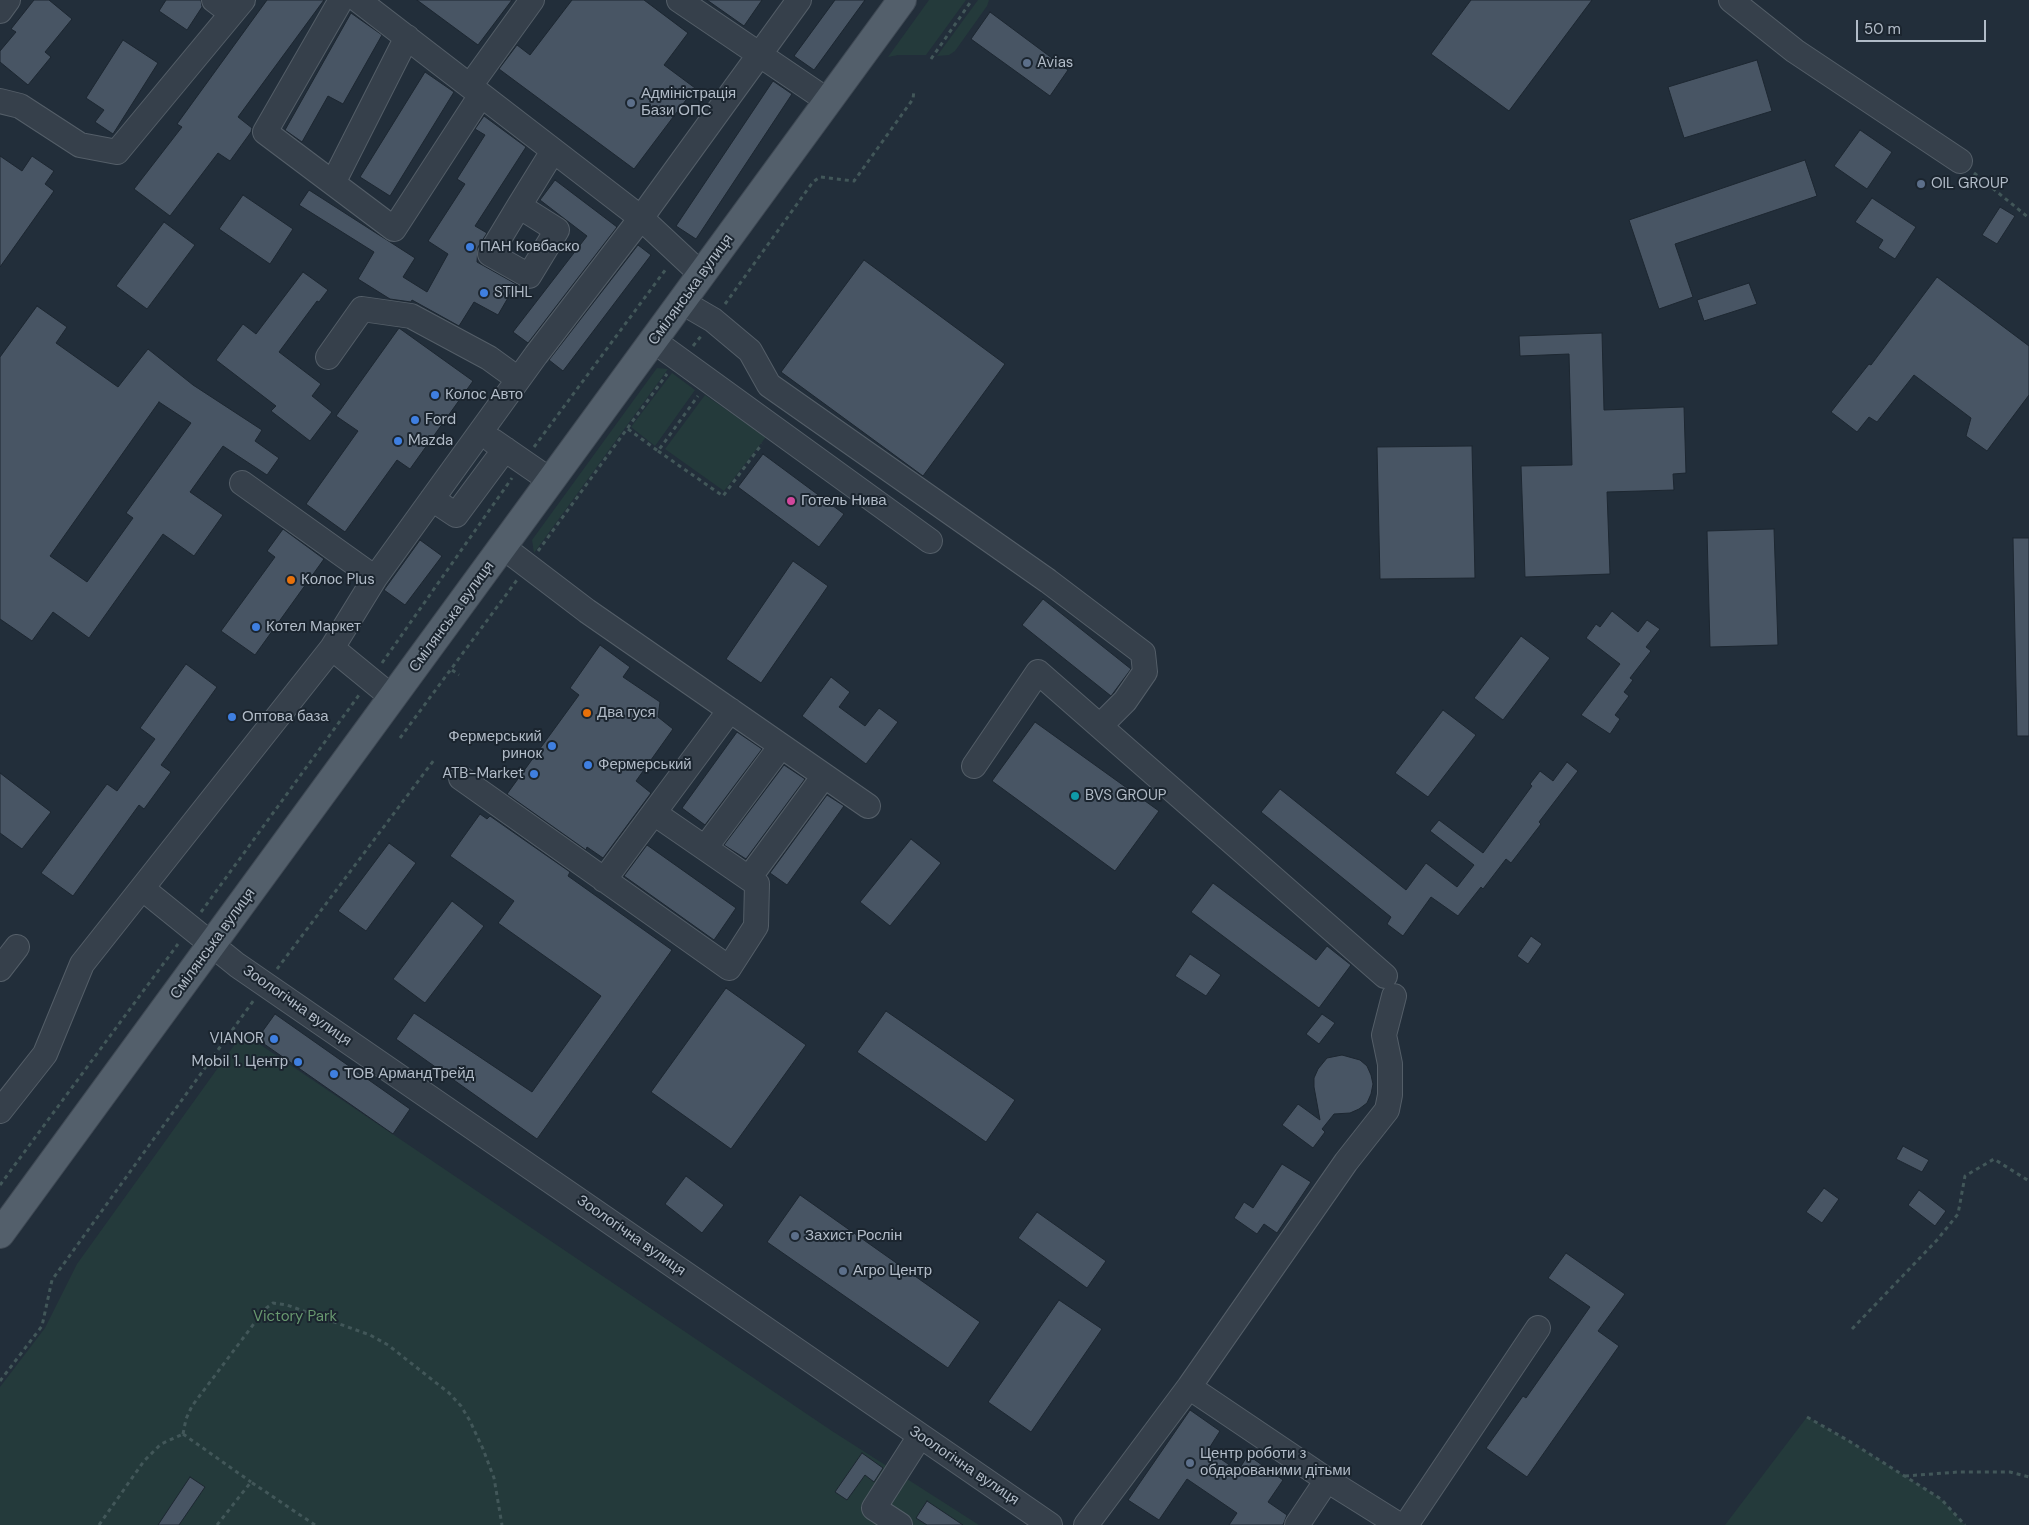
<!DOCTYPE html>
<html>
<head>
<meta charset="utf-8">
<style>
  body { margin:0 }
  #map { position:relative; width:2029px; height:1525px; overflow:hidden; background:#222e3a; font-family:"DM Sans",sans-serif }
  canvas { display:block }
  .scale { position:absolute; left:1856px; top:20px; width:130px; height:22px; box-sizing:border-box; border:2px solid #b1bbc7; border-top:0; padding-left:6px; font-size:15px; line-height:18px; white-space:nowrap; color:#b1bbc7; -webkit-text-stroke:4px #1b252f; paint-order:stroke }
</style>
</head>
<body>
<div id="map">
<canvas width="2029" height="1525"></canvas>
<div class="scale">50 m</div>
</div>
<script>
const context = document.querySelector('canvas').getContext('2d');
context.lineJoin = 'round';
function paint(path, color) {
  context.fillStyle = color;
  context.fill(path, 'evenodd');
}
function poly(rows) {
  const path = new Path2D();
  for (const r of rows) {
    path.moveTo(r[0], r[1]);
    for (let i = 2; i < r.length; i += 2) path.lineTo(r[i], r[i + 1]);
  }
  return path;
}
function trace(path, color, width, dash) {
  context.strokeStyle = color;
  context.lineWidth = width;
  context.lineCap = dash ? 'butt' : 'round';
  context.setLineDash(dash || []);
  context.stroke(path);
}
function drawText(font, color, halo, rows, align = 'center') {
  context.font = font + ' "DM Sans",sans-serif';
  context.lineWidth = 4;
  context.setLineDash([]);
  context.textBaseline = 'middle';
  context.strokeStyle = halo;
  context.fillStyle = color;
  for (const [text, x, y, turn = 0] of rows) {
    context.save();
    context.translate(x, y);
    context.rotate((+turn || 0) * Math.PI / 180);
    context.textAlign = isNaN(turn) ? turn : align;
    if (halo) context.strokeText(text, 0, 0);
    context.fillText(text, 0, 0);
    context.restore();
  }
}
paint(poly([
  [929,0,966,0,926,55,898,55,888,57],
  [978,0,989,0,987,6,955,51,949,55,937,56],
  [657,368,668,369,534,553,532,540],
  [672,373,695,390,655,446,631,427],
  [705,395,766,437,724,491,665,449],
  [243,1033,832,1431,979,1525,0,1525,0,1387,45,1328,77,1264],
  [1807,1417,1849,1441,1941,1499,1965,1525,1725,1525]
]), '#243a3b');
const building = poly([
  [34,0,49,0,72,19,45,52,51,57,28,85,0,62,0,51,16,32,11,29,34,0],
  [166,0,201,0,202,7,187,30,159,11,166,0],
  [267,0,324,0,238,117,252,128,251,132,230,161,218,153,170,216,134,189,182,127,177,124,267,0],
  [417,0,512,0,478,45,417,0],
  [572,0,644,0,688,33,664,65,695,88,634,169,499,69,517,45,530,55,572,0],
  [707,0,762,0,744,26,707,0],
  [835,0,865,0,814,70,794,56,835,0],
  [1471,0,1592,0,1509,111,1431,54,1471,0],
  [990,12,1068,70,1050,96,971,39,990,12],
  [351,13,382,35,343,104,328,96,302,142,285,130,351,13],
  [123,40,158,63,113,134,95,122,104,110,86,98,123,40],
  [1757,60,1772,111,1684,138,1668,87,1757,60],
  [425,72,454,92,390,196,360,177,425,72],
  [773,81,792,94,696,239,676,226,773,81],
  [484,116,526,147,475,226,487,233,478,247,477,262,516,284,498,315,474,302,459,326,412,300,411,302,390,299,358,279,374,252,299,205,309,190,415,258,403,277,427,292,448,254,428,241,465,184,457,179,485,135,475,129,484,116],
  [1860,130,1892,152,1867,189,1834,166,1860,130],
  [0,156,22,171,32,156,54,171,45,184,54,191,0,267,0,156],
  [1805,160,1817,196,1675,244,1693,297,1659,309,1629,220,1805,160],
  [555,180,617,227,528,343,513,332,587,236,540,200,555,180],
  [243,195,293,229,270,264,219,229,243,195],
  [1872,198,1916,227,1895,259,1878,248,1883,240,1855,222,1872,198],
  [2000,207,2015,216,1997,244,1982,235,2000,207],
  [164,222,195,245,147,309,116,286,164,222],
  [638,245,651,255,563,371,549,360,638,245],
  [864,260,1005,364,923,476,781,372,864,260],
  [303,272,328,290,319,302,317,301,279,352,321,384,312,396,332,412,310,441,271,411,276,406,216,360,243,324,256,334,303,272],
  [1937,277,2029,346,2029,395,1987,451,1966,436,1971,418,1914,375,1877,422,1869,417,1857,432,1831,412,1869,364,1871,365,1937,277],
  [1749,283,1757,304,1704,321,1697,300,1749,283],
  [37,306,67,327,56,343,118,387,148,349,193,385,262,430,255,441,279,458,267,475,223,446,190,492,223,515,194,556,163,534,89,638,53,612,32,641,0,619,0,357,37,306],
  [159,402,191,423,126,513,133,518,87,582,50,556,159,402],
  [399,328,473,381,410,469,397,460,345,532,306,504,358,431,336,416,399,328],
  [1602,333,1604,410,1684,407,1686,473,1673,474,1674,490,1607,492,1610,574,1525,577,1521,466,1572,465,1569,354,1520,356,1519,336,1602,333],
  [1472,446,1475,578,1380,579,1377,447,1472,446],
  [763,454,844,514,819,547,738,487,763,454],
  [283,529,324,559,255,655,221,631,275,557,267,551,283,529],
  [1774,529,1778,645,1710,647,1707,531,1774,529],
  [2013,538,2029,538,2029,736,2017,736,2013,538],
  [420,540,442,556,405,605,384,590,420,540],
  [793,561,828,586,761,683,726,659,793,561],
  [1043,599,1131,669,1111,696,1022,625,1043,599],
  [1612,611,1638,632,1647,620,1660,629,1646,647,1651,651,1630,678,1633,680,1624,692,1629,696,1615,715,1620,719,1610,734,1581,715,1620,664,1586,638,1596,624,1600,627,1612,611],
  [1521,636,1550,658,1503,720,1474,698,1521,636],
  [600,645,630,667,623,677,660,702,658,717,673,729,636,781,651,793,603,858,587,847,586,850,507,794,579,695,570,688,600,645],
  [186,664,217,687,161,765,171,772,144,809,139,805,73,896,41,873,107,784,117,791,155,739,140,728,186,664],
  [831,677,850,692,839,707,865,726,879,708,898,722,866,764,802,716,831,677],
  [1443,710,1476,735,1428,797,1395,773,1443,710],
  [1035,722,1159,811,1115,871,992,781,1035,722],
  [737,732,762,749,705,825,682,808,737,732],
  [1567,762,1578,771,1539,822,1541,824,1511,863,1506,859,1483,889,1481,887,1458,916,1431,897,1403,936,1387,924,1391,917,1261,812,1280,789,1406,890,1426,863,1457,887,1474,865,1430,831,1439,820,1483,853,1532,786,1530,784,1540,771,1553,781,1567,762],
  [784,765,805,779,746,859,724,845,784,765],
  [0,773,51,812,22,849,0,833,0,773],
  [827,795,844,806,787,885,770,873,827,795],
  [480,814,487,819,490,816,570,872,568,876,672,950,537,1139,396,1039,414,1013,532,1092,601,996,498,923,514,901,450,856,480,814],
  [911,839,941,863,890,926,860,902,911,839],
  [389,843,416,863,366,931,338,911,389,843],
  [647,845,736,908,714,940,624,876,647,845],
  [1213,883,1316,960,1327,946,1351,965,1319,1008,1191,912,1213,883],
  [452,901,484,926,425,1003,393,979,452,901],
  [1531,936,1542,944,1528,964,1517,956,1531,936],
  [1190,954,1221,975,1206,996,1175,976,1190,954],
  [726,988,806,1045,731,1149,651,1092,726,988],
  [886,1011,1015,1100,986,1142,857,1052,886,1011],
  [275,1014,410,1109,393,1134,257,1039,275,1014],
  [1322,1014,1335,1023,1319,1044,1306,1034,1322,1014],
  [1342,1055,1360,1060,1367,1066,1371,1075,1373,1084,1371,1094,1367,1103,1359,1109,1350,1113,1334,1114,1322,1129,1325,1132,1313,1148,1282,1125,1298,1104,1320,1120,1314,1087,1314,1078,1318,1069,1327,1058,1342,1055],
  [1903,1146,1929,1160,1922,1172,1896,1159,1903,1146],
  [1282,1164,1311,1182,1277,1233,1264,1224,1257,1234,1234,1218,1244,1202,1253,1208,1282,1164],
  [686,1176,724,1205,702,1233,665,1204,686,1176],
  [1824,1188,1839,1199,1822,1223,1806,1212,1824,1188],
  [1919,1190,1946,1211,1935,1226,1908,1205,1919,1190],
  [800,1195,980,1322,948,1368,767,1242,800,1195],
  [1037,1212,1106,1261,1087,1288,1018,1238,1037,1212],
  [1566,1253,1625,1294,1598,1331,1619,1346,1527,1477,1486,1448,1523,1396,1526,1398,1590,1307,1548,1278,1566,1253],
  [1059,1300,1102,1329,1031,1432,988,1402,1059,1300],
  [1190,1410,1220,1431,1208,1450,1238,1471,1248,1455,1283,1480,1268,1502,1287,1515,1283,1525,1229,1525,1237,1513,1187,1479,1159,1520,1128,1500,1190,1410],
  [862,1453,883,1468,874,1482,865,1475,847,1500,835,1492,862,1453],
  [190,1477,205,1487,179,1525,158,1525,190,1477],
  [927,1501,963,1525,927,1525,916,1518,927,1501]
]);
paint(building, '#485564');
trace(building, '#1d2731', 1);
const minor = poly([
  [214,0,231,13],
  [341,0,265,132,394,229,481,95],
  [358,0,641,218,702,275],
  [679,0,828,101],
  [1731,0,1795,51,1960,161],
  [0,11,8,0],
  [470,86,532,0],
  [0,101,20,106,80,145,117,152,243,0],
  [333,183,407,37],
  [519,206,557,230,529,276,490,254,519,206,553,151],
  [682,302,713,320,750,351,769,385,1048,581,1143,653,1145,672,1125,701,1100,726],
  [654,341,930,541],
  [328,357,362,309,411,316,489,358,518,379],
  [493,441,551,481],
  [242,483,375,578],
  [432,499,456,515,505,449],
  [503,547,587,611,868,806],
  [393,698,332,648,375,578,536,355,641,218,799,0],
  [974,766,1038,672,1385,976],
  [461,778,729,968,756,926,757,884,654,813],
  [705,848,781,746],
  [749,878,824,776],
  [604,880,730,710],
  [143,889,237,965,1050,1525],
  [0,969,17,947],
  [0,1111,45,1054,82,964,332,648],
  [1189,1387,1327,1480],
  [900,1525,874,1508,920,1436],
  [1086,1525,1189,1387,1346,1162,1387,1110,1390,1095,1390,1064,1384,1035,1394,996],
  [1297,1525,1327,1480,1399,1525],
  [1406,1525,1538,1328]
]);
const major = poly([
  [0,1234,902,0]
]);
trace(minor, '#545e68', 26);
trace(major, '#3f4954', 30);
trace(poly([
  [931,59,972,0],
  [1974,173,2029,218],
  [725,304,813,182,820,177,854,181,913,99,914,90],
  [693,346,702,335],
  [628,429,658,451,698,396],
  [534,447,666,269],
  [658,451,723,496,762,444],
  [538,551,667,374],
  [382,663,512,478],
  [452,670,459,675],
  [400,738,517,580],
  [201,912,359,695],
  [277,969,434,760],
  [0,1185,178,944],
  [1852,1329,1937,1240,1958,1214,1965,1176,1994,1159,2029,1181],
  [0,1381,42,1326,52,1280,254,1000],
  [1807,1417,1849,1441,1941,1499,1965,1525],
  [183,1434,186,1419,192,1406,265,1309,273,1303,287,1305,370,1335,388,1345,449,1393,461,1406,470,1421,483,1449,494,1478,502,1525],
  [183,1434,251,1482],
  [1905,1476,1958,1472,2010,1472,2029,1477],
  [99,1525,144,1461,161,1444,183,1434],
  [217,1525,251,1482,315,1525]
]), '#425759', 3, [4, 4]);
trace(minor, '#36404b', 24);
trace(major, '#535f6b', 28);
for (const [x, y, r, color] of [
  [1027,63,5,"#5c6f8a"],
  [631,103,5,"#5c6f8a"],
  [1921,184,5,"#5c6f8a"],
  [470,247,5,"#3f7fe0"],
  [484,293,5,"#3f7fe0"],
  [435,395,5,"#3f7fe0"],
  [415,420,5,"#3f7fe0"],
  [398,441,5,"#3f7fe0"],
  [791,501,5,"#d1479c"],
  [291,580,5,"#e8710a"],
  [256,627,5,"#3f7fe0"],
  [587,713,5,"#e8710a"],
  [232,717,5,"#3f7fe0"],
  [552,746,5,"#3f7fe0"],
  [588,765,5,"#3f7fe0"],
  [534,774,5,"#3f7fe0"],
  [1075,796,5,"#0f9aa8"],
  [274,1039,5,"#3f7fe0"],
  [298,1062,5,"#3f7fe0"],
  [334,1074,5,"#3f7fe0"],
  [795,1236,5,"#5c6f8a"],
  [843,1271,5,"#5c6f8a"],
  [1190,1463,5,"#5c6f8a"]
]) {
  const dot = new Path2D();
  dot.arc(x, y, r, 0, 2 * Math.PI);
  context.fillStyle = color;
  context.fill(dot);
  trace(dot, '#1b252f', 2);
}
drawText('15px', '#b1bbc7', '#1b252f', [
  ["Avias",1037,63],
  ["Адміністрація",641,94],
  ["Бази ОПС",641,111],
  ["OIL GROUP",1931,184],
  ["ПАН Ковбаско",480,247],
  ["STIHL",494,293],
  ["Колос Авто",445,395],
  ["Ford",425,420],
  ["Mazda",408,441],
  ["Готель Нива",801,501],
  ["Колос Plus",301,580],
  ["Котел Маркет",266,627],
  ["Два гуся",597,713],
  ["Оптова база",242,717],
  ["Фермерський",542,737,"right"],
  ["ринок",542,754,"right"],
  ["Фермерський",598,765],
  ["ATB-Market",524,774,"right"],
  ["BVS GROUP",1085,796],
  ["VIANOR",264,1039,"right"],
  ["Mobil 1. Центр",288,1062,"right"],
  ["ТОВ АрмандТрейд",344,1074],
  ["Захист Рослін",805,1236],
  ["Агро Центр",853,1271],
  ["Центр роботи з",1200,1454],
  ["обдарованими дітьми",1200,1471]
], 'left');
drawText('15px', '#b1bbc7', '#1b252f', [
  ["Смілянська вулиця",691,290,-54],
  ["Смілянська вулиця",452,617,-54],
  ["Смілянська вулиця",213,944,-54],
  ["Зоологічна вулиця",297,1006,35],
  ["Зоологічна вулиця",631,1236,35],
  ["Зоологічна вулиця",964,1466,34]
]);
drawText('15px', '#68986f', '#1b252f', [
  ["Victory Park",295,1317]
]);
</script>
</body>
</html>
